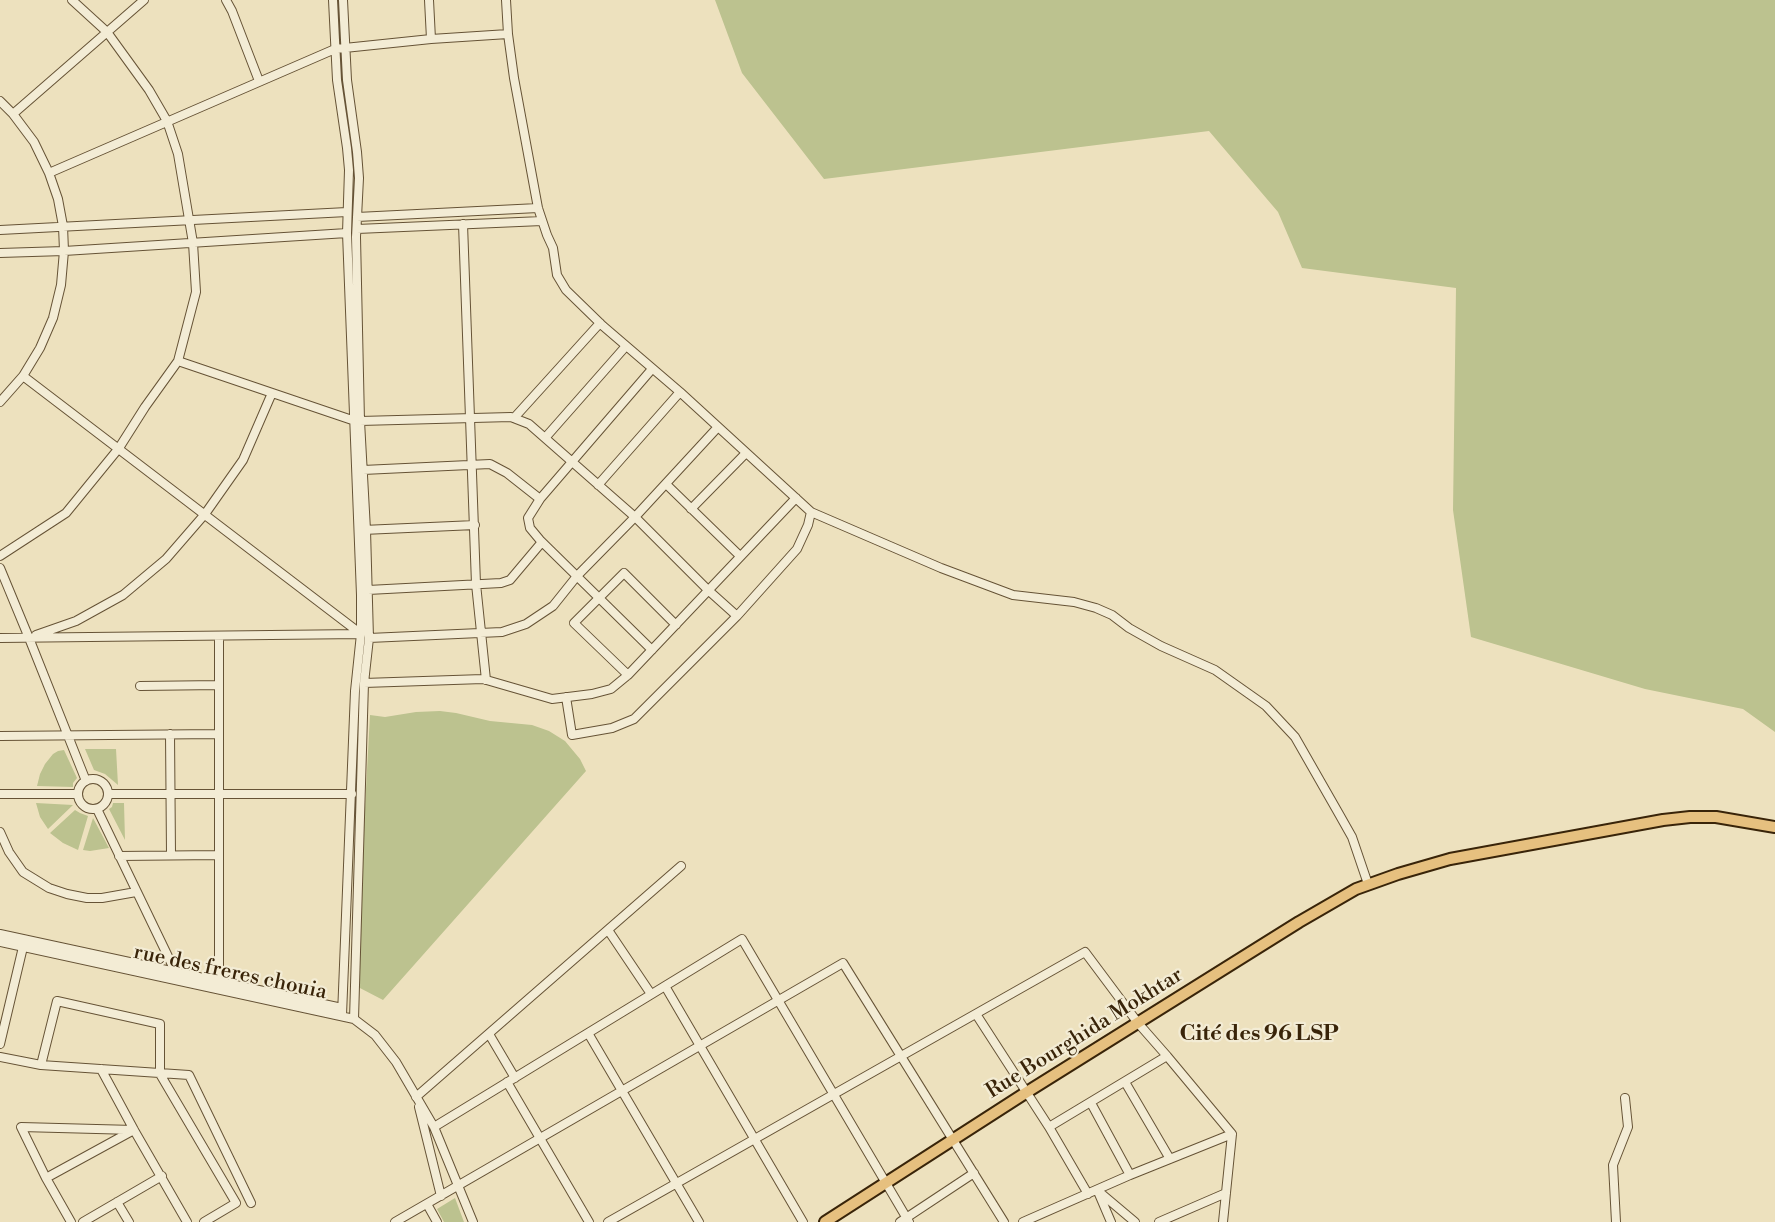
<!DOCTYPE html>
<html>
<head>
<meta charset="utf-8">
<style>
  body { margin:0 }
  canvas { display:block; background:#ede1be }
</style>
</head>
<body>
<canvas width="1775" height="1222"></canvas>
<script>
const context = document.querySelector('canvas').getContext('2d');
context.lineJoin = 'round';
function paint(path, color) {
  context.fillStyle = color;
  context.fill(path, 'evenodd');
}
function poly(rows) {
  const path = new Path2D();
  for (const r of rows) {
    if (r.length === 3) {
      path.moveTo(r[0] + r[2], r[1]);
      path.arc(r[0], r[1], r[2], 0, 2 * Math.PI);
      continue;
    }
    path.moveTo(r[0], r[1]);
    for (let i = 2; i < r.length; i += 2) path.lineTo(r[i], r[i + 1]);
  }
  return path;
}
function trace(path, color, width, dash) {
  context.strokeStyle = color;
  context.lineWidth = width;
  context.lineCap = dash ? 'butt' : 'round';
  context.setLineDash(dash || []);
  context.stroke(path);
}
function drawText(font, color, halo, rows, align = 'center') {
  context.font = font + ' "Libre Bodoni",serif';
  context.lineWidth = 4.5;
  context.setLineDash([]);
  context.textBaseline = 'middle';
  context.strokeStyle = halo;
  context.fillStyle = color;
  for (const [text, x, y, turn = 0] of rows) {
    context.save();
    context.translate(x, y);
    context.rotate((+turn || 0) * Math.PI / 180);
    context.textAlign = isNaN(turn) ? turn : align;
    if (halo) context.strokeText(text, 0, 0);
    context.fillText(text, 0, 0);
    context.restore();
  }
}
paint(poly([
  [715,0,1775,0,1775,732,1743,709,1645,689,1471,637,1453,510,1456,288,1302,268,1278,212,1209,131,824,179,742,73],
  [440,711,456,713,490,721,532,725,549,731,565,741,580,759,586,771,383,1000,358,987,361,882,370,715,385,717,416,712],
  [85,749,116,749,118,785,105,774,94,770],
  [64,750,77,778,73,783,73,787,37,786,40,774,45,764,53,754,58,751],
  [36,803,73,805,48,829,40,817],
  [113,803,124,803,125,840,109,809,112,807],
  [75,810,80,813,88,816,78,850,63,843,50,833],
  [93,818,109,848,90,851,83,850],
  [455,1198,464,1222,444,1222,437,1209]
]), '#bcc28f');
const minor = poly([
  [226,0,232,11,259,81],
  [333,0,337,80,347,148,349,170,347,233,361,595,361,634,355,691,342,1015],
  [343,0,347,80,357,152,359,178,356,237,360,421,366,530,369,638,364,683,354,1019],
  [429,0,431,39],
  [506,0,508,34,514,78,538,208,547,235,553,248,557,275,566,290,603,326,680,392,811,512,941,568,1013,595,1074,602,1096,608,1112,615,1129,628,1161,646,1215,670,1266,706,1295,737,1339,814,1352,837,1368,884],
  [0,101,13,114,34,142,49,173,58,199,63,226,64,251,61,285,53,318,40,348,23,376,0,402],
  [13,114,144,0],
  [49,173,335,49,431,39,508,34],
  [357,217,538,208],
  [463,224,476,584,486,680],
  [357,229,542,221],
  [0,230,347,212],
  [0,253,64,251,347,233],
  [178,361,355,421],
  [652,369,540,499,528,518,530,528,540,540,652,650],
  [23,376,361,634],
  [514,418,600,323],
  [360,421,511,417,529,424,635,517,708,590,737,616],
  [545,438,626,346],
  [363,470,490,464,507,473,540,499],
  [666,484,740,556],
  [598,485,680,392],
  [691,509,746,453],
  [363,530,475,525],
  [0,556,66,513,119,448,145,407,178,361,196,292,193,243,178,154,167,121,149,90,107,32,72,0],
  [0,568,29,638,86,781],
  [368,590,501,583,510,580,542,542],
  [36,635,76,621,123,595,166,559,205,514,243,460,272,393],
  [0,638,361,634],
  [369,638,502,632,526,624,553,606,577,576,635,517,718,427],
  [628,675,574,623,624,573,676,625],
  [364,683,483,679,552,699,592,694,611,689,628,675,796,498],
  [140,686,219,685],
  [566,697,572,735,612,728,634,719,737,616,797,549,808,525,811,512],
  [170,734,171,854],
  [0,736,219,734],
  [93,794,15],
  [0,794,78,794],
  [108,794,352,794],
  [97,809,176,973],
  [0,832,9,852,23,872,49,888,67,894,87,898,102,898,136,892],
  [119,856,219,855],
  [608,930,651,994],
  [0,934,342,1008],
  [0,942,354,1019,375,1035,396,1062,434,1127,473,1222],
  [665,986,803,1222],
  [219,989,219,636],
  [976,1014,1049,1127,1088,1194],
  [588,1033,699,1222],
  [489,1034,515,1078],
  [0,1044,23,947],
  [0,1057,41,1065,189,1075,251,1203],
  [41,1065,57,1001,160,1024,160,1074,236,1203,204,1222],
  [101,1069,134,1130,187,1222],
  [507,1082,589,1222],
  [1125,1082,1170,1159],
  [416,1097,681,866],
  [1091,1103,1130,1175],
  [419,1107,441,1196],
  [434,1127,742,939,909,1222],
  [1049,1127,1167,1056],
  [46,1178,132,1131],
  [1097,1190,1135,1222],
  [1099,1194,1111,1222],
  [117,1202,129,1222],
  [427,1204,437,1222],
  [71,1222,46,1178,21,1127,134,1130],
  [83,1222,162,1176],
  [395,1222,843,963,1004,1222],
  [608,1222,1085,952,1138,1023,1167,1056,1232,1134,1223,1222],
  [900,1222,974,1173],
  [1023,1222,1130,1175,1232,1134],
  [1159,1222,1226,1193],
  [1616,1222,1613,1165,1628,1127,1625,1098]
]);
const major = poly([
  [825,1222,1027,1092,1299,922,1356,889,1398,874,1450,859,1663,820,1690,817,1716,817,1775,827]
]);
trace(minor, '#665336', 10);
trace(major, '#392409', 14);
trace(minor, '#f3ecd5', 8);
trace(major, '#e6c07f', 10);
drawText('21px', '#392409', '#f3ecd5', [
  ["rue des freres chouia",230,973,12],
  ["Rue Bourghida Mokhtar",1085,1034,-32]
]);
drawText('bold 22px', '#392409', '#f3ecd5', [
  ["Cité des 96 LSP",1259,1035]
]);
</script>
</body>
</html>
